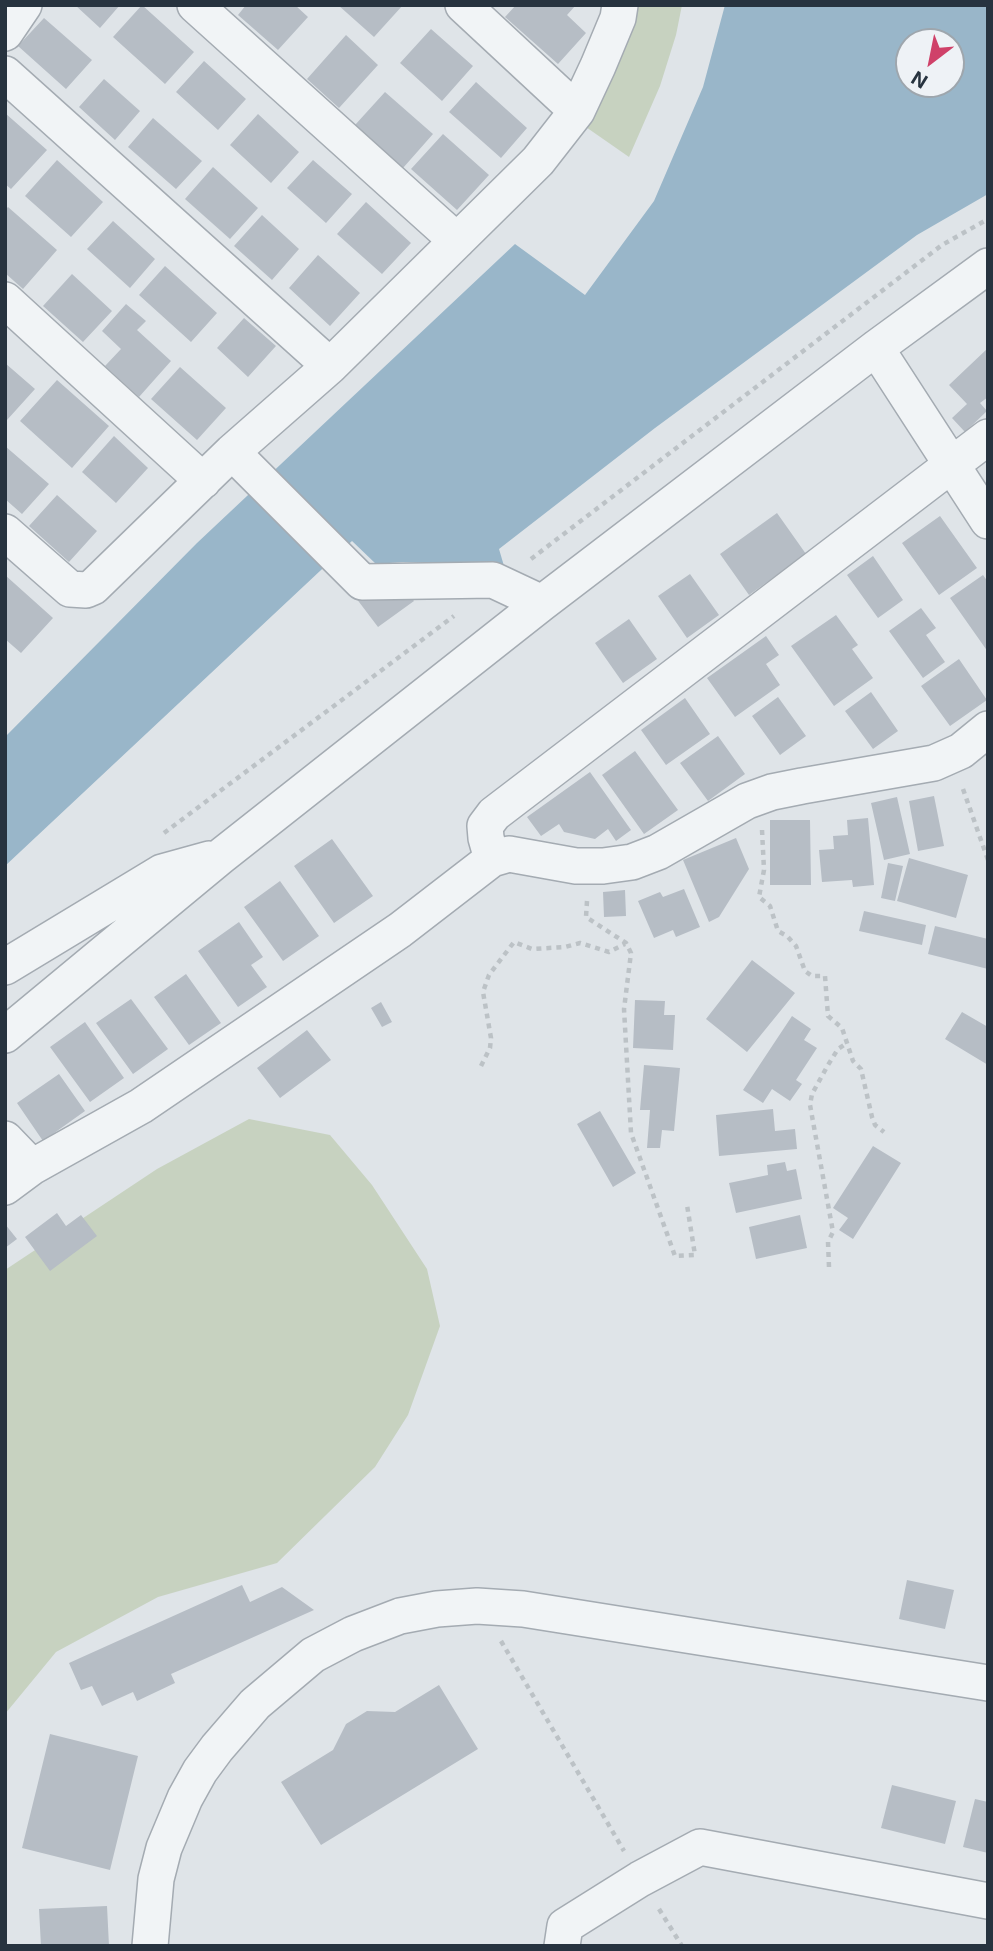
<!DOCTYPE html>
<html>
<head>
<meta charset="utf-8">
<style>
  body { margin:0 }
  #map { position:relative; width:993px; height:1951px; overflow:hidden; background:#dfe4e8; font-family:Inter,sans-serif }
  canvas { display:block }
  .frame { position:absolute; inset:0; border:7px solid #27333f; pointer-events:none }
  .north { position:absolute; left:895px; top:28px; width:70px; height:70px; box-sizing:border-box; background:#eef2f6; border:2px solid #9ea6ad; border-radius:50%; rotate:212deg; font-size:19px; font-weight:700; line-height:28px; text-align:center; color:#27333f }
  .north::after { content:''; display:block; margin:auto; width:24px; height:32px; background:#cf4169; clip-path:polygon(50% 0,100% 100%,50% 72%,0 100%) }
</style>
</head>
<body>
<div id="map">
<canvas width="993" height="1951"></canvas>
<div class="frame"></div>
<div class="north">N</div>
</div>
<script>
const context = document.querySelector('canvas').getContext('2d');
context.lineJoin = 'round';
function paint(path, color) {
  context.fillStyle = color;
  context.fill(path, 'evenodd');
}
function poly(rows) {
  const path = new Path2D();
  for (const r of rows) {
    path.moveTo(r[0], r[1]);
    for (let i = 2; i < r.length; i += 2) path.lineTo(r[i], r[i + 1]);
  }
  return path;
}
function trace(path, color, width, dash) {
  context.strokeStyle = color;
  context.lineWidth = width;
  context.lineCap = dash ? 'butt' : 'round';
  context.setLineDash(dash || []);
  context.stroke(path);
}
paint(poly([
  [627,5,682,5,676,35,660,86,629,157,583,125],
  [249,1119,330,1135,372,1185,427,1269,440,1326,408,1415,375,1467,277,1563,158,1597,56,1652,5,1714,5,1270,157,1169]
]), '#c7d2c0');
paint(poly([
  [725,5,988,5,988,194,917,235,655,428,499,549,504,566,403,562,376,564,352,541,5,866,5,737,197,543,515,244,585,295,654,201,703,87],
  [909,42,951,42,951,84,909,84]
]), '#99b6c9');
paint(poly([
  [75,5,120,5,100,28],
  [142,5,194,52,165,84,113,37],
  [246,5,295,5,308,17,278,50,238,15],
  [338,5,403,5,374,37],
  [516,5,576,5,567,15,586,33,558,64,505,17],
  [44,18,92,60,66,89,18,46],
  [431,29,473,66,442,101,400,63],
  [346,35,378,65,339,108,307,79],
  [204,61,246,99,218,130,176,92],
  [104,79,140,111,115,140,79,107],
  [476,82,527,128,501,158,449,112],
  [385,92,433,134,403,168,355,125],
  [5,113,47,150,11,189,5,184],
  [258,114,299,152,271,183,230,145],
  [153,118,202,161,176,189,128,147],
  [443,134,489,175,457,210,411,169],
  [57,160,103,202,71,237,25,196],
  [313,160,352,194,326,223,287,188],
  [213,167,258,208,230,239,185,199],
  [366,202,411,243,382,274,337,234],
  [8,207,57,250,23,289,5,273,5,210],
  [262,215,299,249,272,280,234,246],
  [113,221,155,259,130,288,87,249],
  [318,255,360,293,330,326,289,288],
  [165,266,217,313,191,342,139,295],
  [72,274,112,311,83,342,43,306],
  [126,304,146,321,137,330,171,361,139,397,105,366,121,349,102,331],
  [244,318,276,346,248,377,217,348],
  [988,348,988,397,980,403,987,411,965,432,952,418,967,404,949,385],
  [5,363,35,389,7,420,5,419],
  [180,367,226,408,197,440,151,399],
  [57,380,109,426,72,468,20,421],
  [114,436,148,468,116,503,82,472],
  [5,446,49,484,22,514,5,499],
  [57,495,97,531,69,562,29,526],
  [777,513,806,554,749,595,720,554],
  [940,516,977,568,939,595,902,543],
  [873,556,903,600,878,618,847,575],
  [690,574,719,615,687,638,658,596],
  [5,575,53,618,21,653,5,639],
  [983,575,988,582,988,652,950,598],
  [407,592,414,601,378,627,356,598],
  [921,608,936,628,926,635,945,662,923,678,889,631],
  [836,615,858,645,852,649,873,678,834,706,791,646],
  [629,619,657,659,623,683,595,643],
  [766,636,779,655,766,664,780,685,735,717,707,678],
  [959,659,987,700,950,726,921,686],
  [871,692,898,731,873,749,845,711],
  [778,697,806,736,780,755,752,716],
  [685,698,710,734,666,765,641,730],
  [718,736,745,774,708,801,680,763],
  [635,751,678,810,644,834,602,775],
  [590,772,631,830,616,841,608,829,595,839,564,832,559,824,541,836,527,817],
  [934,796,944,846,918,851,909,801],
  [897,797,910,854,884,860,871,803],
  [868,818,874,885,853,887,852,880,822,882,819,850,834,849,833,836,848,835,847,820],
  [770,820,810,820,811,885,770,885],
  [736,838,749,869,719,917,709,922,683,860],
  [332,839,373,896,334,923,294,866],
  [909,858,968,875,956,918,897,901],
  [888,863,903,866,895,901,881,898],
  [280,881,319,936,283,961,244,907],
  [684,889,700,927,676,937,673,930,654,938,638,901,660,892,663,897],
  [625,890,626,916,604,917,603,892],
  [864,911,926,925,922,945,859,931],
  [239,922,263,957,251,965,267,987,238,1007,198,951],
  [935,926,988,939,988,969,928,954],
  [752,960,795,993,747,1052,706,1019],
  [186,974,221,1023,189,1045,154,997],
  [131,999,168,1049,133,1074,96,1023],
  [635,1000,665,1001,664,1015,675,1015,673,1050,633,1048],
  [381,1002,392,1022,382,1027,371,1008],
  [962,1012,988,1027,988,1065,945,1039],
  [792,1016,811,1029,804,1040,817,1048,796,1080,802,1084,790,1101,772,1089,763,1103,743,1090],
  [85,1022,124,1078,90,1102,50,1047],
  [307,1030,331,1060,280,1098,257,1068],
  [644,1065,680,1068,674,1131,662,1130,660,1148,647,1148,650,1110,640,1110],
  [59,1074,85,1111,43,1141,17,1103],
  [773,1109,775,1131,795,1129,797,1149,719,1156,716,1115],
  [600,1111,636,1173,613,1187,577,1124],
  [873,1146,901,1163,853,1239,839,1230,848,1218,833,1208],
  [785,1162,787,1171,796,1169,802,1199,736,1213,729,1183,768,1175,767,1165],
  [57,1213,66,1226,81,1215,97,1236,50,1271,25,1237],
  [800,1215,807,1248,756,1259,749,1227],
  [5,1224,17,1239,5,1248],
  [907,1580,954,1590,945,1629,899,1619],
  [242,1585,250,1602,282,1587,314,1610,171,1674,175,1683,137,1701,133,1692,102,1706,92,1686,81,1690,69,1663],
  [439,1685,478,1749,321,1845,281,1782,333,1750,346,1724,367,1711,395,1712],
  [50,1734,138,1756,110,1870,22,1848],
  [892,1785,956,1801,945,1844,881,1828],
  [975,1799,988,1802,988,1853,963,1847],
  [107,1906,109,1946,41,1946,39,1909]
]), '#b6bdc5');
const minor = poly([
  [195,5,457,241],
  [5,33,24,5],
  [5,74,330,366],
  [577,111,598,66,618,18,620,5],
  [5,300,203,481],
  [876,348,988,521],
  [232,452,362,582,493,580,542,603],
  [5,532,70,589,86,590,93,587,232,452,330,366,538,161,577,111,463,5],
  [492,859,486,838,485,826,494,814,988,437],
  [5,967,162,872,209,859],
  [5,1035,220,857,542,603,876,348,988,266],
  [5,1139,32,1167],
  [5,1187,32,1167,141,1106,400,930,492,859,509,854,576,866,603,866,632,862,658,852,747,801,772,792,802,786,934,763,961,751,988,729],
  [150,1946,156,1879,164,1848,185,1798,200,1771,217,1748,255,1704,313,1655,353,1634,400,1616,437,1609,477,1606,523,1609,988,1683],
  [562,1946,565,1926,640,1879,700,1847,988,1901]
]);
trace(minor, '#a4abb2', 38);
trace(poly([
  [531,559,942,245,988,219],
  [963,789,988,860],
  [762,830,764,870,759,897,770,906,778,931,787,936,796,946,805,971,812,976,825,976,828,1016,842,1028,853,1061,861,1069,872,1117,875,1125,884,1132],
  [164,833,454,616],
  [587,901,586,917,626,943,631,953,624,1009,631,1133,675,1256,695,1255,687,1205],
  [481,1066,490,1048,491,1038,483,992,489,975,514,942,532,949,565,947,580,943,609,952,625,944],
  [829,1267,828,1242,833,1232,810,1105,812,1094,828,1065,838,1049,847,1043],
  [501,1641,624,1851],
  [659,1909,682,1946]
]), '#bcc2c6', 4.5, [5, 5]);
trace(minor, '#f1f4f6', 35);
</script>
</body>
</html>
